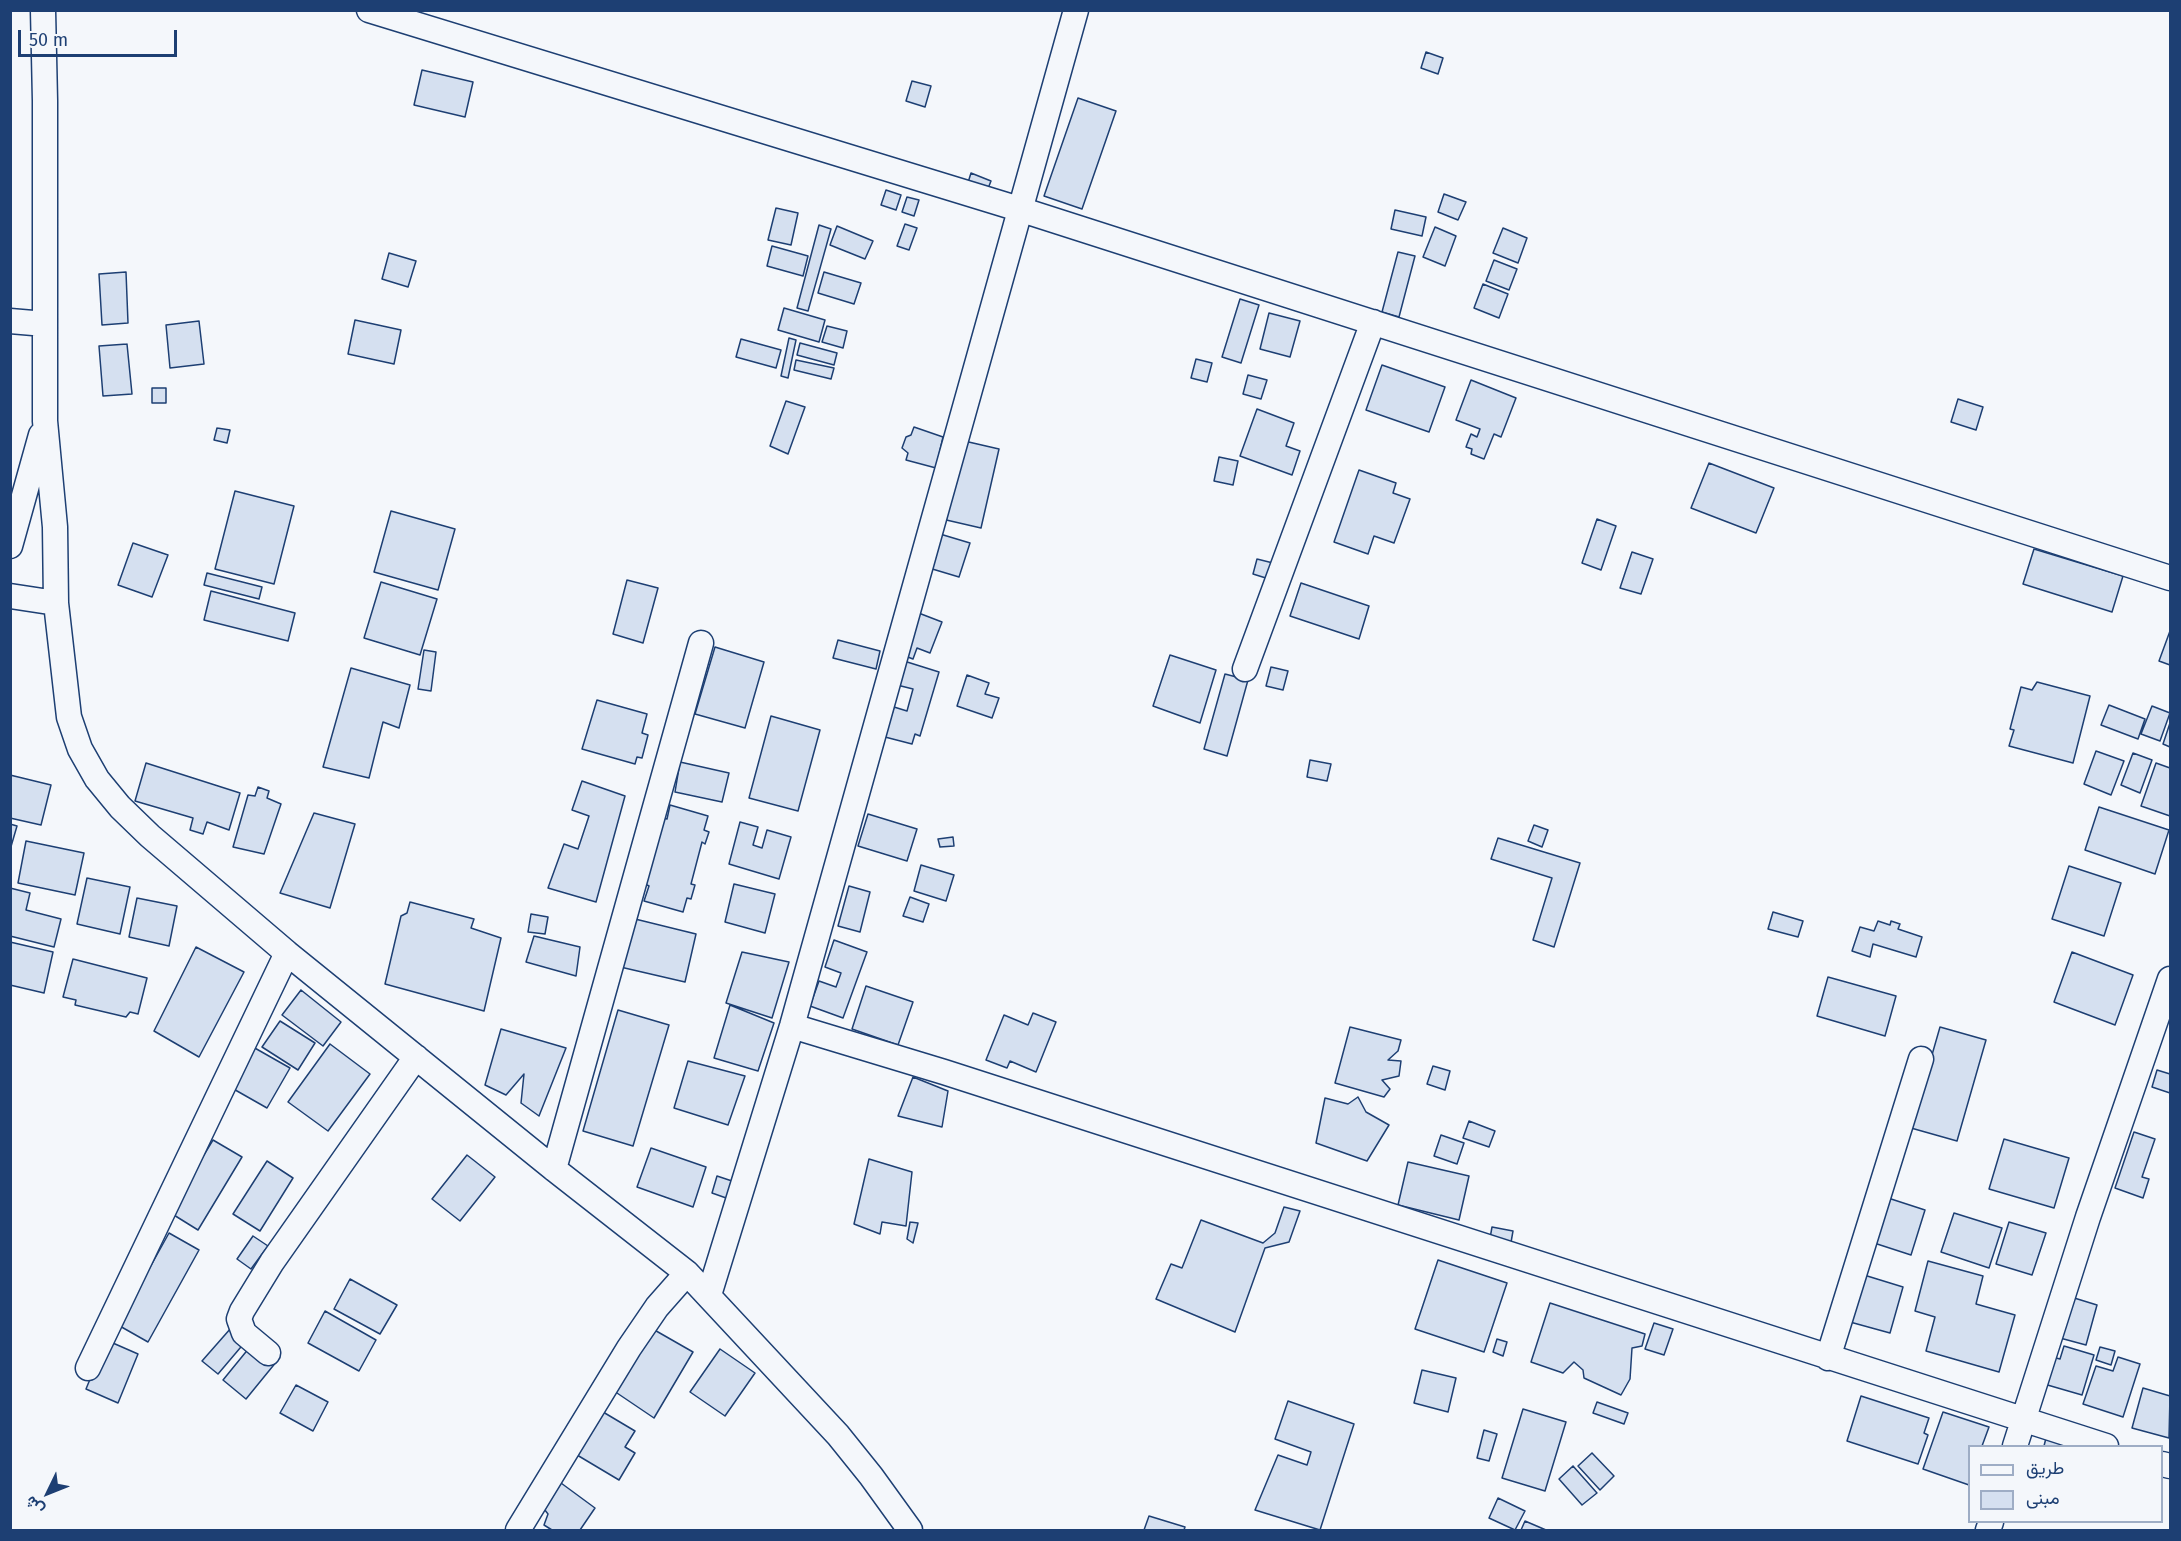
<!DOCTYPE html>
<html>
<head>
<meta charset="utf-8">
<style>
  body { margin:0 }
  #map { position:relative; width:2181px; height:1541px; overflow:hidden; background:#f4f7fb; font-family:"Fira Sans",Vazirmatn,sans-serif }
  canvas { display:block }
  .frame { position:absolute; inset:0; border:12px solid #1d3f73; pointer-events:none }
  .legend { position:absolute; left:1968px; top:1445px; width:195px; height:78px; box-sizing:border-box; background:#f4f7fb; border:2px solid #9eadc5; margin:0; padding:8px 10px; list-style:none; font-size:18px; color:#1d3f73 }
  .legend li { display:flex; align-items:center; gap:12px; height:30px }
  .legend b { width:30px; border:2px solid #9eadc5 }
  .north { position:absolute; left:18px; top:1463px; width:60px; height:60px; -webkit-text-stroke:4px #f4f7fb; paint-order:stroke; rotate:227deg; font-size:16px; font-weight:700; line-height:24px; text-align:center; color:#1d3f73 }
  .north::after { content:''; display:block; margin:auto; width:21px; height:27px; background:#1d3f73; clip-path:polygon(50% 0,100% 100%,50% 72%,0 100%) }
  .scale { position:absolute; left:18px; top:30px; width:159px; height:27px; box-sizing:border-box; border:3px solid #1d3f73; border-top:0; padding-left:8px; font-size:18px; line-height:21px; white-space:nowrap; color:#1d3f73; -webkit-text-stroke:4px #f4f7fb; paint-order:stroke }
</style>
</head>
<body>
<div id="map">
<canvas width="2181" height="1541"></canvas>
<div class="frame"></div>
<ul class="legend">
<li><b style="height:8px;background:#f4f7fb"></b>طريق</li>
<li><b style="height:16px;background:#d5e0f0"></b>مبنى</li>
</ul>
<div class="north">ش</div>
<div class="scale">50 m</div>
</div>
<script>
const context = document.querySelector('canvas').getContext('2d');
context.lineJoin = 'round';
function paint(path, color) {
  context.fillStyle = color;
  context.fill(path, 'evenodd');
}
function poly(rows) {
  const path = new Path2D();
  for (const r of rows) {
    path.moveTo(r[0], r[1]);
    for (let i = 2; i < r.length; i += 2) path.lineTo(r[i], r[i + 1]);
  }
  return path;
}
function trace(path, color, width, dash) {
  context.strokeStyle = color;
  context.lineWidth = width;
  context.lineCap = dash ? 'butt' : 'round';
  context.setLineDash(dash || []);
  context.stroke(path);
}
const building = poly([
  [1426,52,1443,58,1438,74,1421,68,1426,52],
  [422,70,473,82,465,117,414,105,422,70],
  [912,81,931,86,925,107,906,101,912,81],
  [1078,98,1116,111,1082,209,1044,196,1078,98],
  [971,173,991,181,985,196,966,189,971,173],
  [886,190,901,195,896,210,881,205,886,190],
  [1444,194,1466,202,1458,220,1438,212,1444,194],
  [907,197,919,200,914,216,902,212,907,197],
  [776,208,798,213,791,245,768,240,776,208],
  [1395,210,1426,217,1422,236,1391,229,1395,210],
  [905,224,917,228,909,250,897,246,905,224],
  [819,225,831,229,808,311,797,308,819,225],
  [837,226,873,241,865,259,830,245,837,226],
  [1435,227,1456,236,1445,266,1423,257,1435,227],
  [1503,228,1527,238,1518,263,1493,253,1503,228],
  [772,246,808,256,803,276,767,266,772,246],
  [1398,252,1415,256,1399,317,1382,312,1398,252],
  [389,253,416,261,408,287,382,279,389,253],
  [1494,260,1517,269,1509,290,1486,281,1494,260],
  [126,272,128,323,102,325,99,274,126,272],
  [824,272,861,283,854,304,818,293,824,272],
  [1483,284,1508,294,1499,318,1474,308,1483,284],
  [1240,299,1259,305,1241,363,1222,357,1240,299],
  [784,308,825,320,819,342,778,330,784,308],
  [1269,313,1300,321,1290,357,1260,349,1269,313],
  [355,320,401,330,394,364,348,354,355,320],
  [199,321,204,364,170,368,166,325,199,321],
  [827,326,847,331,843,348,822,342,827,326],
  [789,338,796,340,788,378,781,376,789,338],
  [741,339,781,350,776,368,736,357,741,339],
  [800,343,837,353,834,365,797,355,800,343],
  [127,344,132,394,103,396,99,346,127,344],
  [1196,359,1212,363,1207,382,1191,378,1196,359],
  [796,360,834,368,831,379,794,370,796,360],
  [1382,365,1445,387,1429,432,1366,410,1382,365],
  [1248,375,1267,380,1261,399,1243,394,1248,375],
  [1471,380,1516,398,1501,437,1494,434,1484,459,1471,454,1472,449,1466,447,1471,434,1477,437,1480,429,1456,420,1471,380],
  [152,388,166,388,166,403,152,403,152,388],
  [1958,399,1983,407,1976,430,1951,422,1958,399],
  [786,401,805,407,788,454,770,446,786,401],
  [1257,409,1294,423,1286,446,1300,451,1292,475,1240,456,1257,409],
  [914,427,943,437,936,468,906,460,908,453,902,448,906,437,911,435,914,427],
  [217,428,230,430,227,443,214,440,217,428],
  [960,440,999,449,981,528,942,519,960,440],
  [1219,457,1238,461,1233,485,1214,481,1219,457],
  [1709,463,1774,488,1756,533,1691,508,1709,463],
  [1359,470,1396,483,1393,493,1410,499,1394,543,1374,536,1368,554,1334,542,1359,470],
  [235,491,294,506,274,584,215,569,235,491],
  [391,511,455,529,438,590,374,572,391,511],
  [1597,519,1616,526,1601,570,1582,563,1597,519],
  [940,534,970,543,959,577,929,568,940,534],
  [133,543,168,555,152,597,118,585,133,543],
  [2034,549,2123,576,2112,612,2023,584,2034,549],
  [1632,552,1653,559,1641,594,1620,588,1632,552],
  [1257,559,1273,563,1269,579,1253,574,1257,559],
  [207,573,262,587,259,599,204,585,207,573],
  [627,580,658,588,643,643,613,634,627,580],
  [381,582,437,599,420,655,364,638,381,582],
  [1301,583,1369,606,1359,639,1290,616,1301,583],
  [211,591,295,613,288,641,204,620,211,591],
  [916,612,942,622,930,653,917,648,913,659,900,654,916,612],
  [2170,631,2170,665,2159,661,2170,631],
  [838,640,880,651,876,669,833,658,838,640],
  [715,647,764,662,745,728,695,714,715,647],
  [424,650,436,652,431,691,418,689,424,650],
  [1170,655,1216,670,1200,723,1153,706,1170,655],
  [904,661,939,672,920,736,915,734,912,744,885,737,894,707,907,711,913,689,897,685,904,661],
  [1271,667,1288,671,1283,690,1266,686,1271,667],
  [351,668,410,685,399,728,383,722,369,778,323,767,351,668],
  [1225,674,1248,680,1227,756,1204,749,1225,674],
  [967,675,989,683,985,694,999,698,992,718,957,706,967,675],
  [2037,682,2090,696,2073,763,2009,746,2014,730,2010,729,2021,687,2032,690,2037,682],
  [597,700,647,714,642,733,648,735,642,758,637,757,635,764,582,749,597,700],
  [2109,705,2145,719,2138,739,2101,725,2109,705],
  [2152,706,2170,713,2160,741,2141,734,2152,706],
  [771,716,820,730,798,811,749,798,771,716],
  [2170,723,2170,747,2163,744,2170,723],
  [2096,751,2124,761,2111,795,2084,784,2096,751],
  [2133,753,2152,760,2140,793,2121,785,2133,753],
  [1310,760,1331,764,1327,781,1307,777,1310,760],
  [680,762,729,773,722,802,675,792,680,762],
  [146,763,240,793,229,830,207,822,203,834,190,830,193,818,135,801,146,763],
  [2156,763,2170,768,2170,816,2141,806,2156,763],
  [10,775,51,785,41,825,10,818,10,775],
  [582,781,625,796,596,902,548,888,564,844,578,849,589,816,572,810,582,781],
  [258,787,269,791,267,798,281,804,264,854,233,847,248,795,255,796,258,787],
  [670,805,708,816,704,830,709,832,705,844,702,842,691,884,695,885,691,899,687,898,683,912,644,901,649,886,645,884,663,818,667,819,670,805],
  [2099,807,2169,830,2155,874,2085,850,2099,807],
  [314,813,355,824,330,908,280,893,314,813],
  [868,814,917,829,907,861,858,846,868,814],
  [740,822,758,827,753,845,762,848,767,830,791,837,779,879,729,864,740,822],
  [10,824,17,826,10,850,10,824],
  [1534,825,1548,830,1542,847,1528,841,1534,825],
  [953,837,954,846,940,847,938,839,953,837],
  [1498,838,1580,863,1554,947,1533,940,1552,878,1491,859,1498,838],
  [26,841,84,853,75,895,18,883,26,841],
  [921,865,954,875,946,901,914,891,921,865],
  [2069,866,2121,883,2104,936,2052,919,2069,866],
  [87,878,130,887,120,934,77,924,87,878],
  [734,884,775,894,765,933,725,922,734,884],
  [849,886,870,892,860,932,838,926,849,886],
  [10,888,30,893,26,910,61,919,54,947,10,936,10,888],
  [910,897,929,904,923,922,903,916,910,897],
  [137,898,177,906,169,946,129,937,137,898],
  [410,902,474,919,471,928,501,938,484,1011,385,984,401,916,407,913,410,902],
  [1773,912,1803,921,1798,937,1768,929,1773,912],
  [531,914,548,917,545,934,528,932,531,914],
  [627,917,696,934,685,982,616,966,627,917],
  [1878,921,1890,925,1891,921,1900,924,1898,929,1922,937,1916,957,1873,944,1870,957,1852,951,1860,927,1874,931,1878,921],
  [534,936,580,947,576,976,526,962,534,936],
  [834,940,867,952,843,1018,810,1006,819,981,836,987,841,973,825,967,834,940],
  [10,942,53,952,44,993,10,985,10,942],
  [196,947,244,972,199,1057,154,1031,196,947],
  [742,952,789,962,772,1018,726,1003,742,952],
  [2072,952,2133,975,2115,1025,2054,1002,2072,952],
  [73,959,147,978,138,1014,130,1012,126,1017,75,1005,76,1000,63,997,73,959],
  [1828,977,1896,996,1885,1036,1817,1016,1828,977],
  [866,986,913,1002,898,1045,852,1029,866,986],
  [301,990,341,1022,323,1046,282,1015,301,990],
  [730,1005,774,1023,758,1071,714,1058,730,1005],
  [618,1010,669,1025,633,1146,583,1131,618,1010],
  [1033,1013,1056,1022,1036,1072,1010,1061,1007,1068,986,1060,1004,1015,1028,1025,1033,1013],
  [280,1021,315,1043,298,1070,262,1047,280,1021],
  [1350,1027,1401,1040,1398,1051,1388,1060,1401,1061,1399,1076,1382,1080,1390,1089,1384,1097,1335,1083,1350,1027],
  [1940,1027,1986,1040,1957,1141,1911,1128,1940,1027],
  [501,1029,566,1048,539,1116,521,1103,524,1074,506,1095,485,1085,501,1029],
  [330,1044,370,1074,328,1131,288,1102,330,1044],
  [253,1047,290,1068,267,1108,230,1087,253,1047],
  [688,1061,745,1076,728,1125,674,1108,688,1061],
  [1433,1066,1450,1071,1445,1090,1427,1084,1433,1066],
  [2157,1070,2170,1074,2170,1093,2152,1087,2157,1070],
  [913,1077,948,1091,942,1127,898,1116,913,1077],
  [1358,1097,1366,1112,1389,1125,1367,1161,1316,1143,1325,1098,1348,1104,1358,1097],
  [1469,1121,1495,1131,1489,1147,1463,1138,1469,1121],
  [2134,1132,2155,1139,2142,1177,2149,1179,2143,1198,2115,1188,2134,1132],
  [1441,1135,1464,1143,1457,1164,1434,1156,1441,1135],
  [2004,1139,2069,1158,2054,1208,1989,1189,2004,1139],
  [213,1140,242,1157,198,1230,169,1212,213,1140],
  [651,1148,706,1167,693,1207,637,1187,651,1148],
  [467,1155,495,1177,460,1221,432,1199,467,1155],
  [869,1159,912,1172,906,1226,882,1222,880,1234,854,1224,869,1159],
  [267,1161,293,1178,260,1231,233,1214,267,1161],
  [1408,1162,1469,1176,1459,1220,1398,1205,1408,1162],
  [717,1176,735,1182,729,1199,712,1193,717,1176],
  [1885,1197,1925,1210,1911,1255,1871,1242,1885,1197],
  [1284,1207,1300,1211,1289,1242,1265,1248,1235,1332,1156,1299,1171,1264,1182,1268,1201,1220,1263,1243,1275,1233,1284,1207],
  [1954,1213,2002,1228,1989,1268,1941,1252,1954,1213],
  [910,1222,918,1223,913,1243,907,1239,910,1222],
  [2009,1222,2046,1233,2032,1275,1996,1264,2009,1222],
  [1492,1227,1513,1231,1510,1248,1489,1244,1492,1227],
  [169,1233,199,1250,148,1342,118,1325,169,1233],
  [253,1236,268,1246,251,1269,237,1259,253,1236],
  [1438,1260,1507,1283,1484,1352,1415,1329,1438,1260],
  [1928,1261,1983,1276,1976,1304,2015,1315,1999,1372,1926,1351,1935,1317,1915,1311,1928,1261],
  [1864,1275,1903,1287,1890,1333,1850,1322,1864,1275],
  [350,1279,397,1305,380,1334,334,1309,350,1279],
  [2071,1297,2097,1305,2086,1345,2060,1338,2071,1297],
  [1550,1303,1645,1334,1642,1346,1632,1348,1630,1379,1621,1395,1584,1378,1583,1370,1574,1362,1563,1373,1531,1362,1550,1303],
  [325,1311,376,1340,359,1371,308,1343,325,1311],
  [1654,1323,1673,1329,1664,1355,1645,1349,1654,1323],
  [231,1328,246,1341,218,1374,202,1361,231,1328],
  [651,1328,693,1352,654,1418,614,1391,651,1328],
  [1497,1339,1507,1342,1503,1356,1493,1352,1497,1339],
  [106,1340,138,1354,118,1403,86,1389,106,1340],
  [254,1342,277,1361,246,1399,223,1380,254,1342],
  [2064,1346,2094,1355,2082,1395,2044,1384,2052,1357,2060,1359,2064,1346],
  [2100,1347,2115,1351,2111,1365,2096,1360,2100,1347],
  [720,1349,755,1373,725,1416,690,1392,720,1349],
  [2118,1357,2140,1364,2123,1417,2083,1404,2096,1366,2113,1371,2118,1357],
  [1422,1370,1456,1378,1448,1412,1414,1403,1422,1370],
  [296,1385,328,1402,313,1431,280,1413,296,1385],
  [2143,1388,2170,1396,2169,1438,2132,1428,2143,1388],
  [1861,1396,1929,1418,1924,1433,1928,1435,1918,1464,1847,1441,1861,1396],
  [1288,1401,1354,1424,1320,1530,1255,1510,1278,1455,1307,1465,1311,1452,1275,1439,1288,1401],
  [1597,1402,1628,1413,1624,1424,1593,1413,1597,1402],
  [598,1409,635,1431,625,1447,635,1453,619,1480,572,1452,598,1409],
  [1523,1409,1566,1422,1545,1491,1502,1478,1523,1409],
  [1943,1412,1989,1427,1982,1446,1970,1446,1969,1485,1923,1469,1943,1412],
  [1484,1430,1497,1434,1489,1461,1477,1458,1484,1430],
  [2047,1434,2073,1446,2044,1446,2047,1434],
  [1592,1453,1614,1476,1600,1490,1578,1466,1592,1453],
  [1573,1466,1597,1493,1582,1505,1559,1479,1573,1466],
  [561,1483,595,1508,580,1530,552,1530,544,1525,548,1514,541,1505,552,1496,561,1483],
  [1498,1498,1525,1511,1515,1530,1489,1518,1498,1498],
  [1149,1516,1185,1527,1184,1530,1144,1530,1149,1516],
  [1525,1521,1546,1530,1521,1530,1525,1521]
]);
paint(building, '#d5e0f0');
trace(building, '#1d3f73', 1.5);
const minor = poly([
  [43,10,45,101,45,421,55,527,56,603,69,717,80,749,97,779,120,807,150,836,287,953,554,1169,687,1273,838,1435,871,1476,910,1530],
  [369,10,1019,209,2170,578],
  [10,321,45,324],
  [10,546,41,435],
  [10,596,56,603],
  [1245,669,1373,322],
  [792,1026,944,1072,2106,1446],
  [554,1169,701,643],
  [709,1295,792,1026,1076,10],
  [268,1353,244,1333,239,1319,242,1311,272,1262,416,1057],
  [1828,1358,1921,1059],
  [88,1368,287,953],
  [2015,1446,2088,1217,2170,979],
  [2162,1464,2170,1466],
  [518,1530,629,1348,657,1307,687,1273],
  [1988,1530,1991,1522]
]);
trace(minor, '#1d3f73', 27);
trace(minor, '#f4f7fb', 24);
</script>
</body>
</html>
